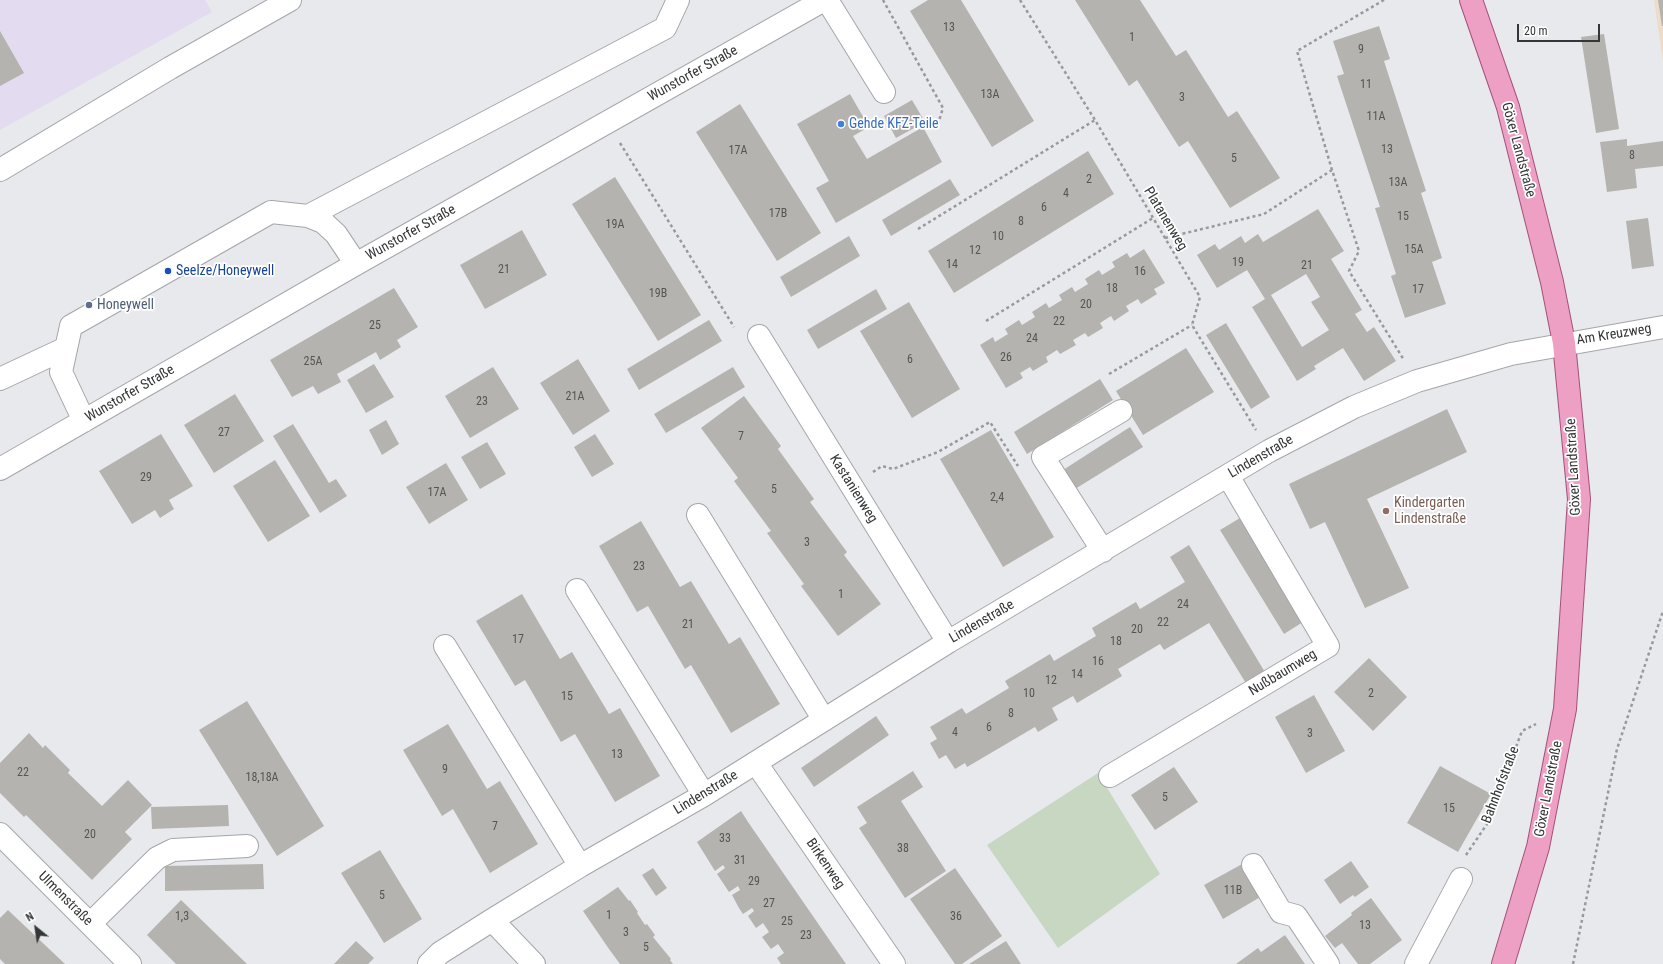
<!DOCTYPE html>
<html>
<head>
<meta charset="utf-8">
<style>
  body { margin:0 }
  #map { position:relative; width:1663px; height:964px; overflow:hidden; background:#e8e9ed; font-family:"Roboto Condensed",sans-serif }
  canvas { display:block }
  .north { position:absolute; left:16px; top:908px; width:40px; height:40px; -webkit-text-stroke:3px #fff; paint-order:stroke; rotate:330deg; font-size:11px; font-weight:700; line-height:16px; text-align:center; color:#353637 }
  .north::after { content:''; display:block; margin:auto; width:14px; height:18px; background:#353637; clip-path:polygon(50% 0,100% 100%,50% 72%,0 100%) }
  .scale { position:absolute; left:1517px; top:24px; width:83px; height:18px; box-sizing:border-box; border:2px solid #353637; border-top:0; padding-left:5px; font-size:12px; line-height:14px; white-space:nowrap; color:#353637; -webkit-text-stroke:3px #fff; paint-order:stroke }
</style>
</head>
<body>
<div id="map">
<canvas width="1663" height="964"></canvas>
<div class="north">N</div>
<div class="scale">20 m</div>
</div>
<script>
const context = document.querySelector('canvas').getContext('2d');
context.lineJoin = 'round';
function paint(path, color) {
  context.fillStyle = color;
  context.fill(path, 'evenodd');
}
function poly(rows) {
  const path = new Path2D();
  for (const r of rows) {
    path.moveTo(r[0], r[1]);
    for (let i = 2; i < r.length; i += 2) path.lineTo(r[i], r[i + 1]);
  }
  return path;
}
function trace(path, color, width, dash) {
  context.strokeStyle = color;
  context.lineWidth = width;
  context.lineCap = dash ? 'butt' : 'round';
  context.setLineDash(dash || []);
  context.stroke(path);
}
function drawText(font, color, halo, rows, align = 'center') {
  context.font = font + ' "Roboto Condensed",sans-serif';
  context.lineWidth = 3.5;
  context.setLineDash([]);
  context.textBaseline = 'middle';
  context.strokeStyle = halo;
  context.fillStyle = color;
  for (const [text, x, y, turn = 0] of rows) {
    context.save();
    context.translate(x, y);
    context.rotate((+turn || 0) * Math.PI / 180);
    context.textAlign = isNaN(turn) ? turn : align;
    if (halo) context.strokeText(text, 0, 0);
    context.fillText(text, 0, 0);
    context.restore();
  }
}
paint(poly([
  [1654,0,1663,0,1663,62]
]), '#eedccb');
paint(poly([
  [0,0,205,0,212,12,0,130]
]), '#e3dbf0');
paint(poly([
  [1098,773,1160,874,1058,948,987,845]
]), '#c7d7c2');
paint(poly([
  [928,0,961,0,1034,121,992,147,910,11],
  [1075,0,1140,0,1176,56,1186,50,1228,117,1237,111,1280,178,1230,208,1188,141,1179,147,1137,80,1129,86],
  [1658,0,1663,0,1663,26,1662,26],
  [1379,26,1390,59,1384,61,1426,191,1421,193,1442,258,1432,262,1446,304,1405,318,1391,276,1396,274,1375,208,1380,207,1337,76,1344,74,1333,41],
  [0,31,24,73,0,86],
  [1604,34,1619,129,1596,133,1581,37],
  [850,94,869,127,853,136,867,159,923,127,942,162,836,223,816,188,829,181,797,124],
  [912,100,925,122,896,138,884,116],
  [740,104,821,233,777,261,696,132],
  [1627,139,1627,146,1663,141,1663,166,1635,169,1637,188,1607,192,1600,142],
  [1088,151,1114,194,954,293,928,251],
  [615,177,701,315,658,341,572,204],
  [950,179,960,195,891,236,882,220],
  [1318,209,1344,251,1331,259,1362,310,1355,314,1367,332,1374,327,1396,361,1364,381,1343,348,1314,366,1316,369,1297,381,1252,307,1265,299,1247,270,1217,288,1197,255,1215,244,1219,250,1241,236,1245,243,1258,234,1263,242],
  [1306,274,1320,297,1311,302,1329,330,1302,347,1271,295],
  [1648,218,1654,266,1632,269,1626,221],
  [522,230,547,275,485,309,460,265],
  [849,236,860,256,791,297,780,277],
  [1144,249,1165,283,1154,289,1157,294,1141,304,1138,299,1126,306,1129,311,1114,321,1111,316,1100,323,1103,328,1088,337,1085,333,1073,340,1076,345,1060,354,1057,350,1046,357,1048,362,1033,371,1030,367,1020,373,1023,378,1006,388,980,345,993,337,995,342,1008,334,1005,329,1019,320,1022,325,1035,317,1032,312,1046,303,1049,308,1062,300,1059,295,1072,287,1075,292,1088,284,1085,279,1099,270,1102,275,1115,267,1112,262,1127,253,1130,258],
  [394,288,418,327,397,340,401,347,380,360,376,352,337,374,341,382,318,394,313,386,292,397,270,360],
  [876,289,887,309,818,349,807,330],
  [909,302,960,389,912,418,860,331],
  [709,320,722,341,639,390,627,369],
  [1226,323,1270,397,1251,409,1206,335],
  [1186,348,1214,392,1143,435,1116,391],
  [578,359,610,411,573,435,540,383],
  [374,364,394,397,366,413,347,380],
  [493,367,519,409,470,438,445,396],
  [733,367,745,387,666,433,654,414],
  [1100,379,1113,400,1027,454,1014,432],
  [235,394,264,441,214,473,184,425],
  [744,396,781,446,778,449,814,499,810,502,847,552,844,555,881,604,838,636,801,586,804,584,767,533,771,531,734,481,738,478,701,428],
  [1447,409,1467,452,1367,499,1409,588,1365,608,1325,522,1310,529,1289,484],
  [386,420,399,444,382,455,369,430],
  [293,424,329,483,336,479,347,496,320,513,273,436],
  [1130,427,1143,447,1075,489,1063,470],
  [991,430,1054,537,1003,567,940,459],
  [161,434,193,486,169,500,174,509,160,518,155,510,132,524,99,471],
  [595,434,614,464,592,477,574,447],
  [487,442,506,474,480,489,461,457],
  [275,460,310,516,268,542,233,486],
  [446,463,468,500,429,524,406,487],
  [1240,518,1303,622,1284,634,1220,530],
  [641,521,680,587,691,581,729,644,740,637,780,704,731,733,691,665,685,669,648,606,637,612,599,546],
  [1189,545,1266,674,1247,685,1209,623,1164,650,1160,644,1118,669,1122,676,1077,703,1073,696,1052,708,1058,720,1038,732,1035,727,967,767,965,763,955,769,946,755,939,759,930,743,937,739,930,727,962,708,966,714,1009,688,1005,681,1050,654,1054,661,1096,636,1092,628,1136,602,1140,609,1185,582,1170,557],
  [522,594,560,659,572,652,609,714,620,708,660,776,615,802,575,734,561,742,525,680,515,686,476,621],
  [1369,658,1407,697,1373,731,1334,692],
  [1314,695,1345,751,1306,773,1275,717],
  [247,701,324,826,277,856,199,730],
  [876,716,889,735,814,787,801,768],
  [448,724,487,789,500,781,538,844,490,873,453,809,442,816,403,750],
  [29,733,43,748,45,745,70,770,68,773,102,806,128,780,152,805,125,832,132,839,92,880,26,815,24,817,0,793,0,763],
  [1440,766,1491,794,1458,852,1407,823],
  [1174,767,1198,802,1155,830,1131,795],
  [913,771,923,787,901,801,946,871,905,898,859,828,867,823,857,807],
  [228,805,229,826,152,829,151,807],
  [741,811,748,822,846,964,781,964,777,958,784,953,778,944,771,949,762,937,769,932,763,923,756,928,748,916,754,911,752,908,743,914,739,908,732,895,740,890,738,886,729,892,717,874,725,868,723,865,715,871,697,842],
  [380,850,422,919,384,943,341,873],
  [1351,861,1369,887,1355,897,1353,895,1340,904,1324,880],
  [1244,863,1262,896,1223,919,1204,885],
  [263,864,264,889,165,891,165,866],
  [653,868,667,888,656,896,642,875],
  [955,868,1002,936,962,964,955,964,910,899],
  [618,887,629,901,630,900,638,912,637,913,645,925,647,924,655,935,653,937,671,959,670,960,673,964,620,964,609,949,583,911],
  [1371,898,1402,940,1370,964,1358,964,1342,943,1335,948,1325,936,1352,915,1351,913],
  [181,900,247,964,176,964,147,935],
  [8,910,65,964,5,964,0,959,0,918],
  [1285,935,1305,964,1236,964,1258,948,1261,952],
  [356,941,374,958,368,964,334,964],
  [1006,941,1021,964,969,964]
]), '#b5b3af');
const minor = poly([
  [827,0,884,92],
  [0,170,170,68,290,0],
  [308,216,665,28,678,0],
  [759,336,948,642],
  [0,379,66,348],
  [84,421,61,372,71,326,271,212,308,216,323,222,336,234,356,264],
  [0,469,356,264,824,0],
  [698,515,824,720],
  [1103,551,1043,457,1121,411],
  [577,590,704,795],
  [445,646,580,866],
  [756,763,894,964],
  [1110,776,1328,646,1228,476],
  [0,834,130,964],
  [1253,865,1281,912,1296,916,1328,964],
  [492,920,534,964],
  [90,924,157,858,173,850,247,846],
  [429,964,440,953,492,920,580,866,704,795,948,642,1269,451,1354,407,1417,381,1511,354,1663,327],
  [1416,964,1461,879]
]);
const major = poly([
  [1471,0,1508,107,1552,282,1564,343,1579,499,1565,709,1538,847,1503,964]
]);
trace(minor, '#a5a6aa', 24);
trace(major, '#a55179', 24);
trace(poly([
  [883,0,943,108,938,124],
  [1020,0,1095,120,1200,297,1192,325,1256,430],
  [1384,0,1297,51,1332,170,1359,251,1349,271,1404,360],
  [620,143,734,327],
  [918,229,1095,120],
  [1165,238,1264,214,1332,170],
  [986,321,1153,218],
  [1109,374,1192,325],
  [873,472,882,466,893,469,938,452,990,422,1018,466],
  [1466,855,1487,824,1522,731,1536,724],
  [1573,964,1617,749,1663,611]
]), '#98999c', 2.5, [3, 3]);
trace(minor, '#fff', 22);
trace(major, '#ed9fc4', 22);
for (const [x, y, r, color] of [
  [841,124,4,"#3f7fe0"],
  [168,271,4,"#1a4fb4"],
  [89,305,4,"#5c6f8a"],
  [1386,511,4,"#8d6e63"]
]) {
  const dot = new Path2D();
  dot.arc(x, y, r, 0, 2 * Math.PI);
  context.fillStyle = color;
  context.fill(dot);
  trace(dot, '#fff', 1.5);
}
drawText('12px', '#555', null, [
  ["13",949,28],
  ["1",1132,38],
  ["9",1361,50],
  ["11",1366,85],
  ["13A",990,95],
  ["3",1182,98],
  ["11A",1376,117],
  ["13",1387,150],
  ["17A",738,151],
  ["8",1632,156],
  ["5",1234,159],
  ["2",1089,180],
  ["13A",1398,183],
  ["4",1066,194],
  ["6",1044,208],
  ["17B",778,214],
  ["15",1403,217],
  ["8",1021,222],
  ["19A",615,225],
  ["10",998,237],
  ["15A",1414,250],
  ["12",975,251],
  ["19",1238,263],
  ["14",952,265],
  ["21",1307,266],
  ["21",504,270],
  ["16",1140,272],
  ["18",1112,289],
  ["17",1418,290],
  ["19B",658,294],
  ["20",1086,305],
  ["22",1059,322],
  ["25",375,326],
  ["24",1032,339],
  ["26",1006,358],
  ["6",910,360],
  ["25A",313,362],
  ["21A",575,397],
  ["23",482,402],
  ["27",224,433],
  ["7",741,437],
  ["29",146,478],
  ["5",774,490],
  ["17A",437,493],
  ["2,4",997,498],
  ["3",807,543],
  ["23",639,567],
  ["1",841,595],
  ["24",1183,605],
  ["22",1163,623],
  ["21",688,625],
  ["20",1137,630],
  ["17",518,640],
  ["18",1116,642],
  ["16",1098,662],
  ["14",1077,675],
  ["12",1051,681],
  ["10",1029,694],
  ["2",1371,694],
  ["15",567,697],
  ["8",1011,714],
  ["6",989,728],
  ["4",955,733],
  ["3",1310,734],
  ["13",617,755],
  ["9",445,770],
  ["22",23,773],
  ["18,18A",262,778],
  ["5",1165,798],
  ["15",1449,809],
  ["7",495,827],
  ["20",90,835],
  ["33",725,839],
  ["38",903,849],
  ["31",740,861],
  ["29",754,882],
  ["11B",1233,891],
  ["5",382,896],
  ["27",769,904],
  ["1",609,916],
  ["1,3",182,917],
  ["36",956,917],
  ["25",787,922],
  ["13",1365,926],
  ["3",626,933],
  ["23",806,936],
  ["5",646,948]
]);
drawText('14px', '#353637', '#fff', [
  ["Wunstorfer Straße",693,74,-29],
  ["Göxer Landstraße",1518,150,75],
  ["Platanenweg",1165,219,59],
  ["Wunstorfer Straße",411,233,-29],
  ["Am Kreuzweg",1614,335,-9],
  ["Wunstorfer Straße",130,394,-30],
  ["Lindenstraße",1261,457,-30],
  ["Göxer Landstraße",1574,467,-93],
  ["Kastanienweg",853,489,58],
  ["Lindenstraße",982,622,-30],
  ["Nußbaumweg",1283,673,-31],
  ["Bahnhofstraße",1501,785,-69],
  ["Göxer Landstraße",1549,789,-79],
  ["Lindenstraße",706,793,-31],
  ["Birkenweg",825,864,56],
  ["Ulmenstraße",65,899,45]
]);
drawText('14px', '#366cbe', '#fff', [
  ["Gehde KFZ-Teile",849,124]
], 'left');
drawText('14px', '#164399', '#fff', [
  ["Seelze/Honeywell",176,271]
], 'left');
drawText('14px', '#4e5e75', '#fff', [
  ["Honeywell",97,305]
], 'left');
drawText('14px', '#785e54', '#fff', [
  ["Kindergarten",1394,503],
  ["Lindenstraße",1394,519]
], 'left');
</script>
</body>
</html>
